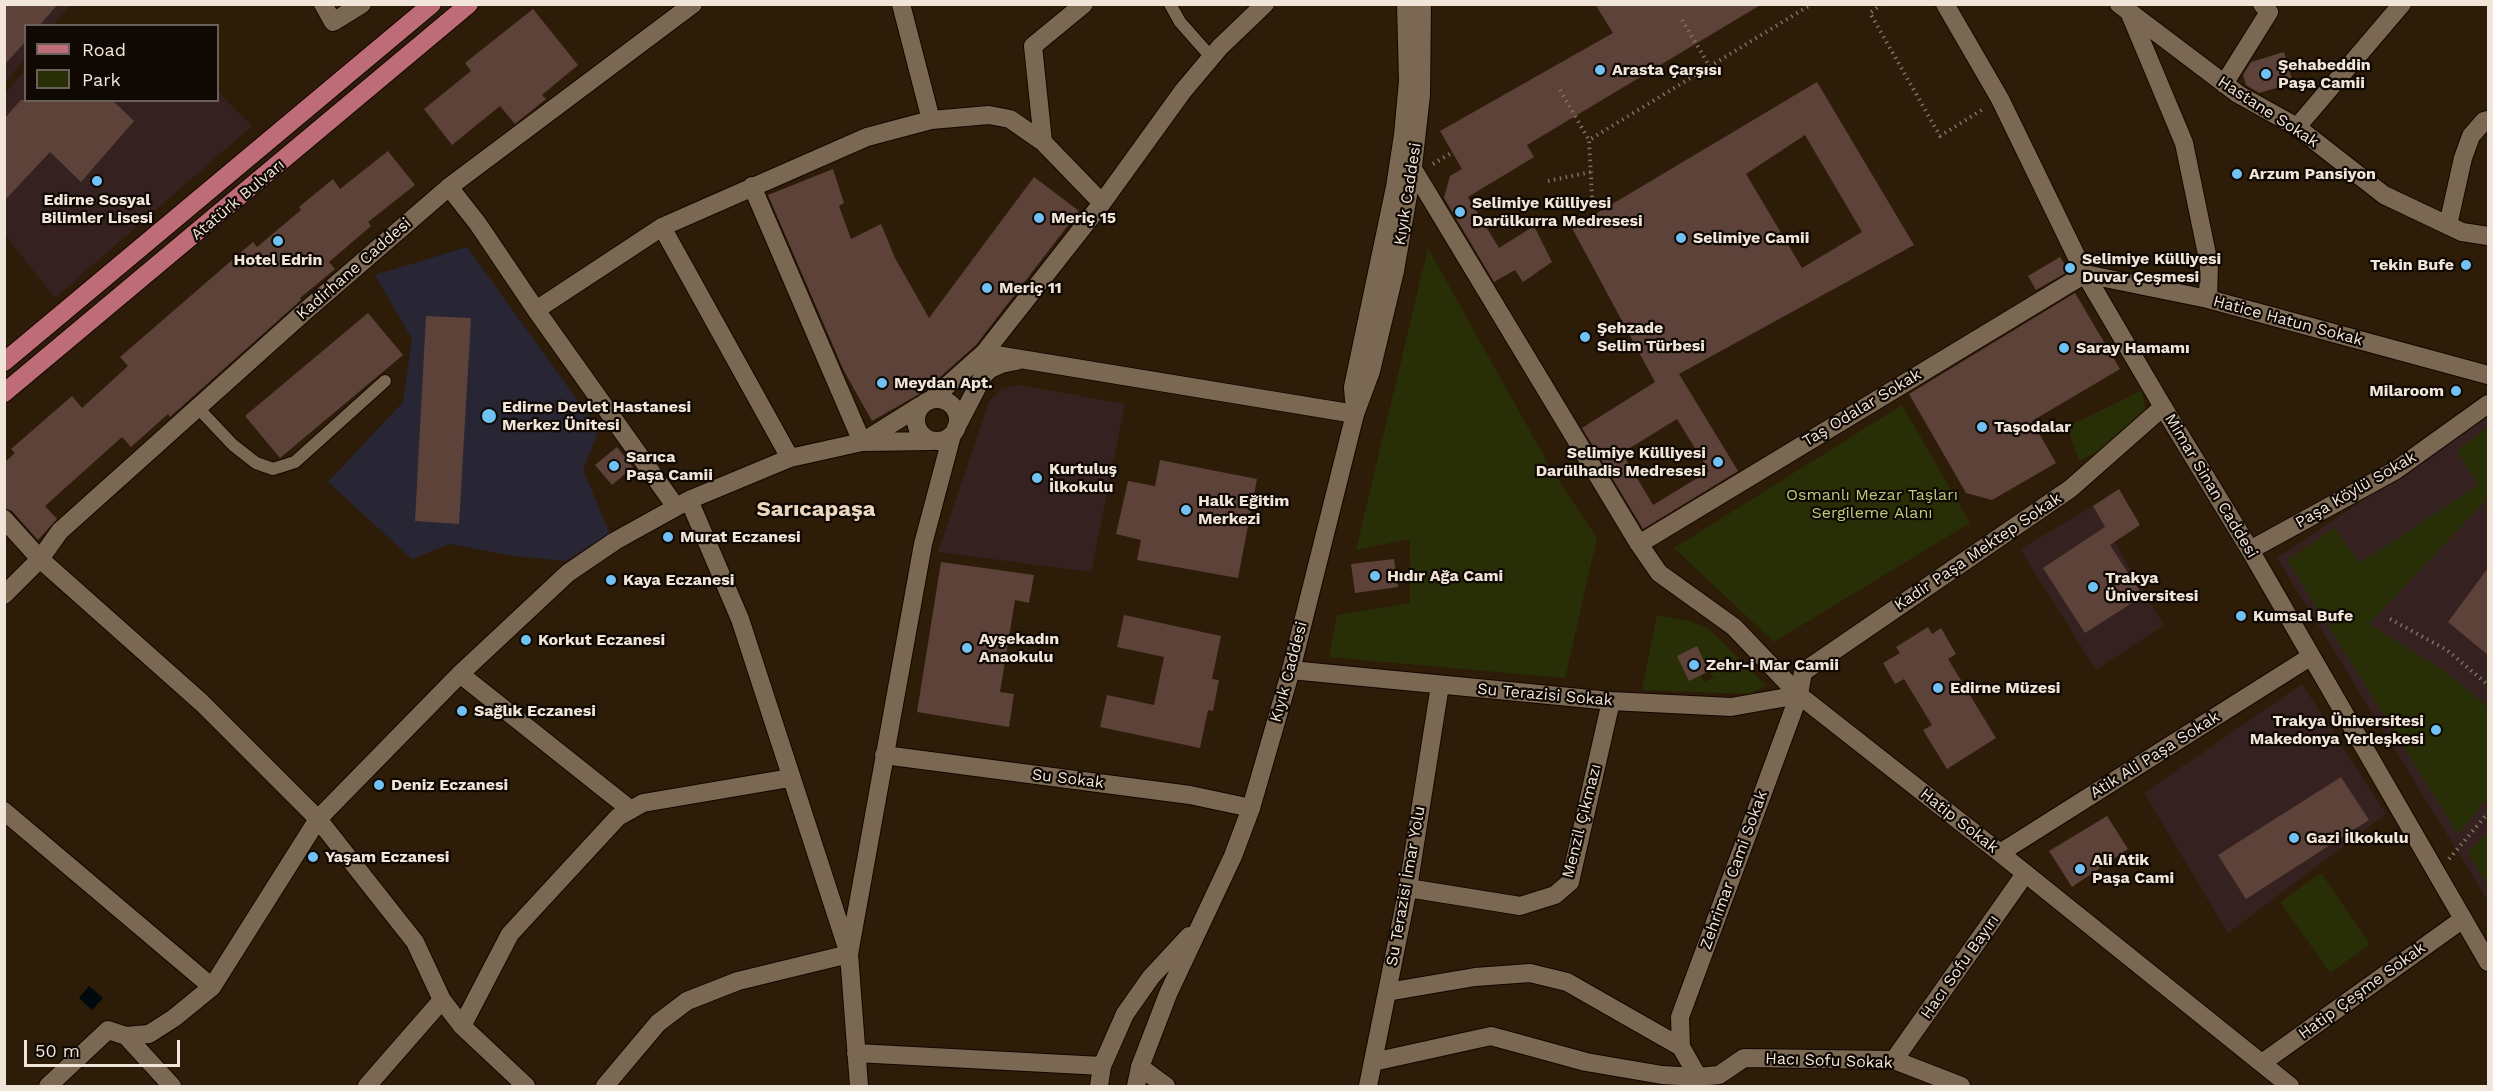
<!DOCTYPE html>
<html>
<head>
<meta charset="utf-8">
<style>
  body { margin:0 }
  #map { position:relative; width:2493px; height:1091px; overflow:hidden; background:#2d1c08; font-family:"Work Sans",sans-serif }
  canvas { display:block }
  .frame { position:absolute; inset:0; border:6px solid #f1e5d9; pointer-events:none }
  .legend { position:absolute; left:24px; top:24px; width:195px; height:78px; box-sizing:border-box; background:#0f0803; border:2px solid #696059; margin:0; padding:8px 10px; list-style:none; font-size:18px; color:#f1e5d9 }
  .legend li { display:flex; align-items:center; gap:12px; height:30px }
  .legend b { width:30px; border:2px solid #696059 }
  .scale { position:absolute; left:24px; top:1040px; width:156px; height:27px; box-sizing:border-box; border:3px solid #f1e5d9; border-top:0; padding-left:8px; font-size:18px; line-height:21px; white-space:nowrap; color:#f1e5d9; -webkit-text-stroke:4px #0f0803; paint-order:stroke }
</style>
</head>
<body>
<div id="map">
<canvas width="2493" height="1091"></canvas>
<div class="frame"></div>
<ul class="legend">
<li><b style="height:8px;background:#bd6c78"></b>Road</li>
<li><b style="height:16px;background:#282f06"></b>Park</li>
</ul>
<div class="scale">50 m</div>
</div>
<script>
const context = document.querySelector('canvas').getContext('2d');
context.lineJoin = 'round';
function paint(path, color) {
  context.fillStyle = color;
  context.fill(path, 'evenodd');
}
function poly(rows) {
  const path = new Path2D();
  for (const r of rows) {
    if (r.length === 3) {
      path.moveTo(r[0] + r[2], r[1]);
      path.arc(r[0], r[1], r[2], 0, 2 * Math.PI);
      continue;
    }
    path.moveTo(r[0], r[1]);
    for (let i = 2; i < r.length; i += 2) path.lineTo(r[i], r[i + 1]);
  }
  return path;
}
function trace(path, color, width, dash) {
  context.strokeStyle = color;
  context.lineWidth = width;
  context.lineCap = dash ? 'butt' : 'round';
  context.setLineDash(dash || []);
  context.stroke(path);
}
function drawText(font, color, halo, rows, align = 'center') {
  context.font = font + ' "Work Sans",sans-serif';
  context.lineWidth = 4.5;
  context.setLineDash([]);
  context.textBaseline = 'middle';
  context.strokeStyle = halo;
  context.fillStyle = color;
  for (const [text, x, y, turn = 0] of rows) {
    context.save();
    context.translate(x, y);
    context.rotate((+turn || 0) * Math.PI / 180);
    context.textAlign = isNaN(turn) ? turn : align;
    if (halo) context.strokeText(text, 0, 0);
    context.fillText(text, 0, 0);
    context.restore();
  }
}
paint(poly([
  [5,5,71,5,53,25,26,26,25,58,5,83],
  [25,71,26,100,218,100,218,92,252,126,55,298,5,235,4,94],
  [1019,385,1125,404,1091,572,938,552,989,402,1001,389],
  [2488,416,2488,901,2277,558],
  [2093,506,2164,625,2096,670,2020,549],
  [2302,684,2386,814,2228,933,2144,793]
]), '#352220');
paint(poly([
  [467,247,599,430,583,470,610,534,566,561,513,556,450,544,412,559,328,482,403,402,412,339,375,275]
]), '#282535');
paint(poly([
  [1428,248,1550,467,1597,538,1565,678,1329,657,1337,615,1410,603,1410,539,1356,550],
  [2142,390,2148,426,2079,461,2067,427],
  [1902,405,1970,523,1774,642,1674,548],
  [2488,427,2488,498,2369,624,2443,670,2488,707,2488,797,2458,834,2287,560,2334,528,2360,563,2478,485,2457,450],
  [1657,615,1692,622,1709,629,1766,686,1749,694,1642,690],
  [1697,646,1713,678,1704,682,1701,675,1677,656],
  [2488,831,2488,886,2468,853],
  [2321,873,2370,944,2330,973,2280,902]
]), '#282f06');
paint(poly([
  [89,986,103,998,92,1010,79,998]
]), '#00090e');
paint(poly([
  [4,4,58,4,39,26,26,26,26,41,4,65],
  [1595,4,1762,4,1527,145,1534,157,1468,197,1499,248,1534,226,1552,262,1523,282,1515,270,1494,282,1444,198,1450,176,1462,169,1440,131,1613,33],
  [533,9,578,65,542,95,546,99,515,124,500,106,452,145,424,109,471,71,465,63],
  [2284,52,2293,83,2259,93,2246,85,2243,75,2251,62],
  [1817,82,1914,245,1679,374,1738,471,1643,529,1582,428,1655,382,1572,228],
  [1805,135,1862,232,1802,268,1746,174],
  [1677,419,1709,471,1653,505,1622,453],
  [21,100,112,100,134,121,81,182,50,152,4,201,4,119],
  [388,151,415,185,368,222,371,226,329,262,335,269,300,298,301,300,170,417,168,414,131,447,122,437,45,506,57,519,38,540,12,511,4,508,4,463,15,453,11,449,72,396,82,408,128,366,120,357,253,242,257,247,301,210,299,207,333,179,340,189],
  [833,169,844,203,839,206,851,239,881,224,895,258,929,318,1034,177,1079,211,976,345,939,378,919,390,921,393,872,421,844,371,768,195],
  [2060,257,2069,271,2036,290,2028,276],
  [2075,293,2120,369,2032,421,2056,463,1992,500,1966,493,1909,394],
  [368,313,403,355,280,458,245,416],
  [426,316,471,318,459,524,415,521],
  [617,447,633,467,612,485,595,465],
  [1160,460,1257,479,1238,578,1137,560,1141,540,1116,534,1128,481,1155,486],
  [2119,489,2140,525,2110,545,2143,596,2085,633,2043,568,2105,527,2093,506],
  [1394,559,1398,587,1355,593,1351,564],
  [941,562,1034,575,1029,603,1015,600,1000,692,1014,694,1009,727,917,712],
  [2488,568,2488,655,2448,622],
  [1124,615,1221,636,1212,679,1219,680,1213,711,1208,710,1200,748,1100,727,1107,695,1154,705,1164,657,1117,647],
  [1928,627,1932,634,1941,628,1956,654,1948,659,1996,738,1947,769,1923,730,1932,725,1904,679,1895,684,1883,663,1900,653,1896,647],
  [1697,646,1709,671,1689,681,1677,656],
  [2341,777,2369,820,2246,899,2218,855],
  [2107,816,2128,849,2072,887,2049,851]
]), '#5d4239');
const lane = poly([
  [1170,4,1180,22,1211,57],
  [198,408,233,445,256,463,273,469,295,462,385,381]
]);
const street = poly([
  [323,4,333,22,362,4],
  [901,4,931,120],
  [2119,4,2238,94,2297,127,2384,195,2462,232,2488,236],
  [2130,14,2184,143,2209,264,2208,299],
  [2224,84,2269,12,2262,4],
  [2297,127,2402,4],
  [1043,142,1033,46,1084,4],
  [1413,169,1639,544,1659,573,1734,627,1799,695,2000,853,2290,1086],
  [752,186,862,442],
  [449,187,478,224,536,310,676,507],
  [2448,225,2463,158,2471,136,2484,121,2488,120],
  [662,227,790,458],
  [536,310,662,227,867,137,931,120,989,115,1010,119,1043,142,1102,203],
  [984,353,1355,414],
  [932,399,984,353,1102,203,1183,91,1220,47,1265,4],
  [937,420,21],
  [956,428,983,376,990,369,1001,364,1016,361],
  [864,441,920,406],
  [689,500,740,619,849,954,859,1086],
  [4,519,40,559,202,703,318,819,415,942,442,1000,462,1026,526,1086],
  [1639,544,2085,274,2208,299,2488,375],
  [2250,550,2396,470,2488,404],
  [4,595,40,559],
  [1291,670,1611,701,1731,707,1799,695],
  [460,674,631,810],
  [884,755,1190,795,1251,808],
  [4,811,212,987],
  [2000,853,2310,657],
  [1408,888,1520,906,1555,895,1570,882,1611,701],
  [1387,992,1475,977,1530,973,1567,982,1681,1047,1698,1077,1698,1086],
  [462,1026,510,934,618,817,643,803,790,778],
  [126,1036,172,1086],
  [1681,1047,1680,1017,1799,695,1803,672,2070,489,2163,407,2085,274,2000,99,1945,4],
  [856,1053,1102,1066],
  [1894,1060,2025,874],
  [1373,1062,1491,1036,1586,1062,1662,1075,1698,1077,1719,1075,1744,1058,1894,1060,1961,1086],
  [2262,1063,2463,919],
  [1140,1067,1166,1086],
  [48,1086,108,1030,126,1036,149,1034,174,1018,212,987,318,819,460,674,568,573,615,541,689,500,790,458,862,442,932,441],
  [367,1086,442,1000],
  [605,1086,658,1023,687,1001,738,981,849,954,923,544,952,435],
  [1368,1086,1408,888,1440,685]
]);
const secondary = poly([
  [1354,400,1353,387,1395,187,1403,135,1408,81,1406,4],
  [2163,407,2250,550,2488,962],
  [40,559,60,531,302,314,449,187,693,4],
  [1099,1086,1102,1066,1125,1014,1151,977,1189,936],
  [1136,1086,1140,1067,1168,994,1233,856,1251,808,1291,670,1355,414,1371,371,1395,271,1413,166,1421,95,1422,4]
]);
const primary = poly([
  [4,362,432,4],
  [4,393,469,4]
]);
trace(lane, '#140600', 14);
trace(street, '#140600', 20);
trace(secondary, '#140600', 20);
trace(primary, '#140600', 20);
trace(poly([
  [1882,4,1870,13,1940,136,1985,108],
  [1682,20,1710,67],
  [1560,90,1589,140],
  [1433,164,1453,152],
  [1548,181,1591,172],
  [1593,215,1589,140,1812,4],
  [2390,619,2447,650,2488,685],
  [2449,859,2488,813]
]), '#7f705f', 4, [1.5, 4.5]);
trace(lane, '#7b6852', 12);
trace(street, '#7b6852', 18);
trace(secondary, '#7b6852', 18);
trace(primary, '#bd6c78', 18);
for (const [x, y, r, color] of [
  [1600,70,6,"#70c2f4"],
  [2266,74,6,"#70c2f4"],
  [2237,174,6,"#70c2f4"],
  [97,181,6,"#70c2f4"],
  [1460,212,6,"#70c2f4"],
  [1039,218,6,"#70c2f4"],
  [1681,238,6,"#70c2f4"],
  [278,241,6,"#70c2f4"],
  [2466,265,6,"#70c2f4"],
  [2070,268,6,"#70c2f4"],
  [987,288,6,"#70c2f4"],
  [1585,337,6,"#70c2f4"],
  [2064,348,6,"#70c2f4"],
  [882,383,6,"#70c2f4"],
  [2456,391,6,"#70c2f4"],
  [489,416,8,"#70c2f4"],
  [1982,427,6,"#70c2f4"],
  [1718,462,6,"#70c2f4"],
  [614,466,6,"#70c2f4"],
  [1037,478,6,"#70c2f4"],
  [1186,510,6,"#70c2f4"],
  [668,537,6,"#70c2f4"],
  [1375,576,6,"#70c2f4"],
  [611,580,6,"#70c2f4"],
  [2093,587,6,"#70c2f4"],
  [2241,616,6,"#70c2f4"],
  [526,640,6,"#70c2f4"],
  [967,648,6,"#70c2f4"],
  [1694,665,6,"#70c2f4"],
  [1938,688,6,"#70c2f4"],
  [462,711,6,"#70c2f4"],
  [2436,730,6,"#70c2f4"],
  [379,785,6,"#70c2f4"],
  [2294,838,6,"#70c2f4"],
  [313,857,6,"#70c2f4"],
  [2080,869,6,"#70c2f4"]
]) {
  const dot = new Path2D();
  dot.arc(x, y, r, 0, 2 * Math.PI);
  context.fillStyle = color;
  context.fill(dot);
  trace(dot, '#0f0803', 2);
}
drawText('bold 16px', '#f1e5d9', '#0f0803', [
  ["Şehabeddin",2278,65],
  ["Paşa Camii",2278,83],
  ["Arasta Çarşısı",1612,70],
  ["Arzum Pansiyon",2249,174],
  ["Edirne Sosyal",97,200,"center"],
  ["Bilimler Lisesi",97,218,"center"],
  ["Selimiye Külliyesi",1472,203],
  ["Darülkurra Medresesi",1472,221],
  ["Meriç 15",1051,218],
  ["Selimiye Camii",1693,238],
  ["Selimiye Külliyesi",2082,259],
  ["Duvar Çeşmesi",2082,277],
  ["Hotel Edrin",278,260,"center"],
  ["Tekin Bufe",2454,265,"right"],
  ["Meriç 11",999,288],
  ["Şehzade",1597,328],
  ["Selim Türbesi",1597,346],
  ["Saray Hamamı",2076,348],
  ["Meydan Apt.",894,383],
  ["Milaroom",2444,391,"right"],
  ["Edirne Devlet Hastanesi",502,407],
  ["Merkez Ünitesi",502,425],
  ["Taşodalar",1994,427],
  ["Selimiye Külliyesi",1706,453,"right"],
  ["Darülhadis Medresesi",1706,471,"right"],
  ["Sarıca",626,457],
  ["Paşa Camii",626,475],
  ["Kurtuluş",1049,469],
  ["İlkokulu",1049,487],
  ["Halk Eğitim",1198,501],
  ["Merkezi",1198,519],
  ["Murat Eczanesi",680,537],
  ["Hıdır Ağa Cami",1387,576],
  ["Trakya",2105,578],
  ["Üniversitesi",2105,596],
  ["Kaya Eczanesi",623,580],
  ["Kumsal Bufe",2253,616],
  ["Ayşekadın",979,639],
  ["Anaokulu",979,657],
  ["Korkut Eczanesi",538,640],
  ["Zehr-i Mar Camii",1706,665],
  ["Edirne Müzesi",1950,688],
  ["Sağlık Eczanesi",474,711],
  ["Trakya Üniversitesi",2424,721,"right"],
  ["Makedonya Yerleşkesi",2424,739,"right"],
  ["Deniz Eczanesi",391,785],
  ["Gazi İlkokulu",2306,838],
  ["Yaşam Eczanesi",325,857],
  ["Ali Atik",2092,860],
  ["Paşa Cami",2092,878]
], 'left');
drawText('16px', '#f1e5d9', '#0f0803', [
  ["Hastane Sokak",2268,112,33],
  ["Kıyık Caddesi",1408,194,-81],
  ["Atatürk Bulvarı",238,200,-40],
  ["Kadirhane Caddesi",354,269,-41],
  ["Hatice Hatun Sokak",2288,321,15],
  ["Taş Odalar Sokak",1862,408,-31],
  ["Mimar Sinan Caddesi",2211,486,59],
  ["Paşa Köylü Sokak",2356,490,-30],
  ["Kadir Paşa Mektep Sokak",1978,552,-34],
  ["Kıyık Caddesi",1289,672,-75],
  ["Su Terazisi Sokak",1545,695,5],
  ["Atik Ali Paşa Sokak",2155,755,-32],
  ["Su Sokak",1068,779,7],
  ["Menzil Çıkmazı",1582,821,-76],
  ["Hatip Sokak",1959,821,38],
  ["Zehrimar Cami Sokak",1734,870,-70],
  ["Su Terazisi İmar Yolu",1406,886,-80],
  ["Hacı Sofu Bayırı",1960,967,-55],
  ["Hatip Çeşme Sokak",2362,991,-36],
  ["Hacı Sofu Sokak",1829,1061,2]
]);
drawText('16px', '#bacc7a', '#0f0803', [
  ["Osmanlı Mezar Taşları",1872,495],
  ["Sergileme Alanı",1872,513]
]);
drawText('bold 22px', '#ecd6bd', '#0f0803', [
  ["Sarıcapaşa",816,510]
]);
</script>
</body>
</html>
